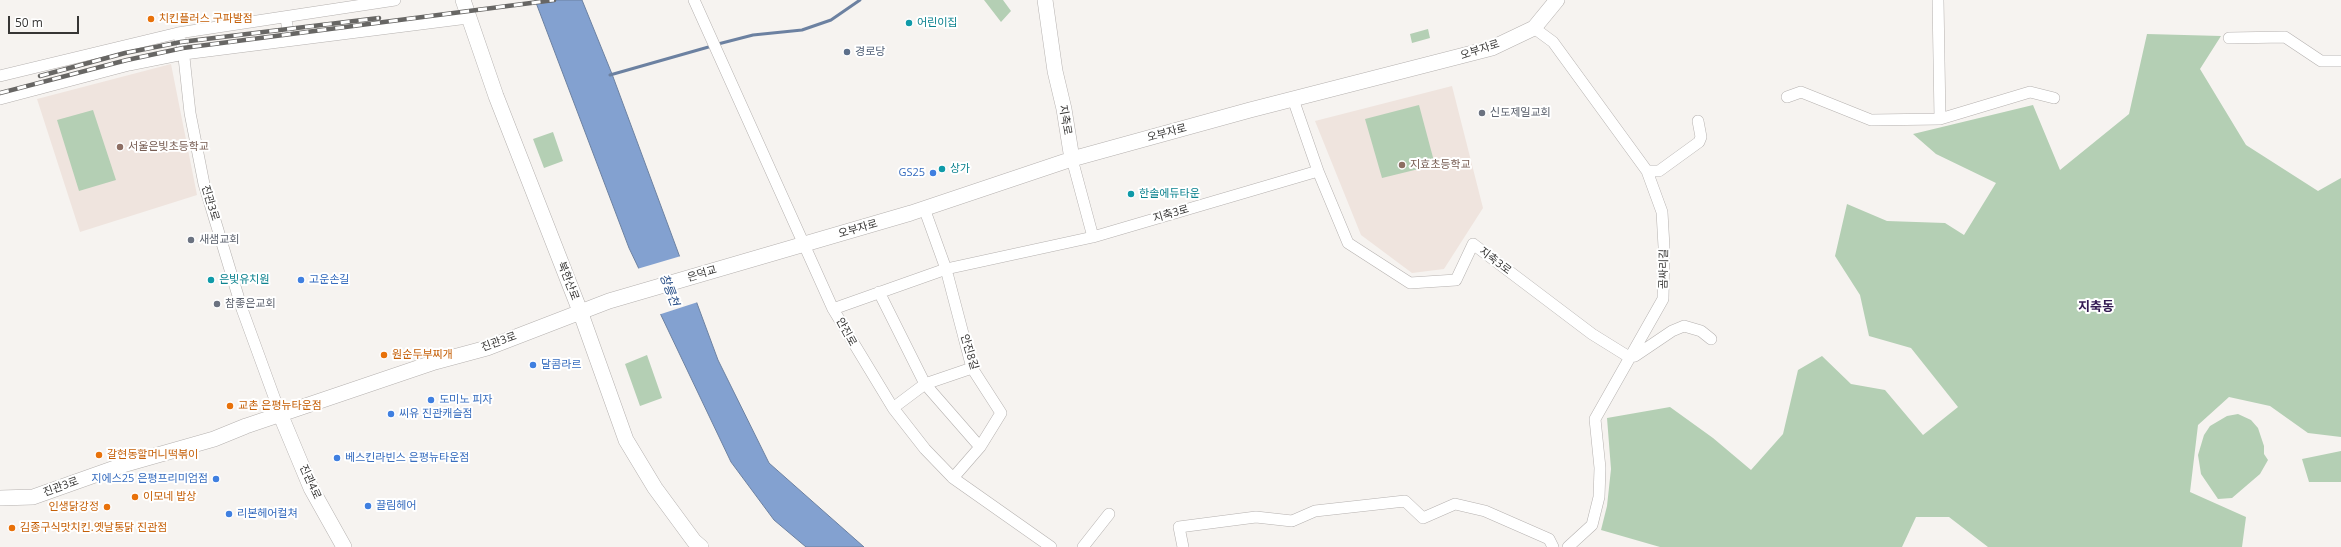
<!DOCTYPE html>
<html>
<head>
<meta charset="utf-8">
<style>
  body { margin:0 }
  #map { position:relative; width:2341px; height:547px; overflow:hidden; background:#f6f3f0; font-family:"Open Sans",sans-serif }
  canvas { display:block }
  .scale { position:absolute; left:8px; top:16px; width:71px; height:18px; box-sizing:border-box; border:2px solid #363534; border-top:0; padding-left:5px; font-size:12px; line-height:14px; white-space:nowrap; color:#363534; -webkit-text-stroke:3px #fff; paint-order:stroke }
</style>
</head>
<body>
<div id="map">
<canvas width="2341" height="547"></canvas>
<div class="scale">50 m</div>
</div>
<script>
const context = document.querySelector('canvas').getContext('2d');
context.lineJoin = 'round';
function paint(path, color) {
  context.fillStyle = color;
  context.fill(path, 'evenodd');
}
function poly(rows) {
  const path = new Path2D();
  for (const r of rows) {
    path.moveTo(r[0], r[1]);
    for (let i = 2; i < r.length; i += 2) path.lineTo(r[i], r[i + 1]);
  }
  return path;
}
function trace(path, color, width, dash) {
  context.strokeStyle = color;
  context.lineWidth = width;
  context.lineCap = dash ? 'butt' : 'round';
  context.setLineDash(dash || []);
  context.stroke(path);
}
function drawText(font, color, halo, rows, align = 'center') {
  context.font = font + ' "Open Sans","Noto Sans KR",sans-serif';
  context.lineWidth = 4;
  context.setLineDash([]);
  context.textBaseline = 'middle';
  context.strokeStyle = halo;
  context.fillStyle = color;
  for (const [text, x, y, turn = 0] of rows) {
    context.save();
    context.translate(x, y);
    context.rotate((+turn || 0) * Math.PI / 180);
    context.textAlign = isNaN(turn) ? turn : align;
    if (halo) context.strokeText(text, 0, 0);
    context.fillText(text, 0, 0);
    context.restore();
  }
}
paint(poly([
  [171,64,197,195,80,232,37,99],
  [1452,86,1483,208,1444,269,1412,273,1361,235,1315,121]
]), '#efe4de');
paint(poly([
  [984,0,1003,0,1011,11,1001,22],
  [1428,29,1430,38,1412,43,1410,34],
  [2147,34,2221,36,2200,69,2246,145,2318,191,2341,178,2341,437,2308,433,2270,406,2229,397,2198,425,2190,492,2246,517,2242,547,1988,547,1949,517,1916,517,1902,547,1660,547,1601,530,1607,506,1611,469,1607,418,1670,407,1713,438,1751,470,1783,434,1798,370,1822,356,1851,384,1885,390,1923,435,1958,407,1911,348,1869,336,1860,295,1835,256,1847,204,1887,221,1945,223,1964,235,1996,183,1936,154,1913,134,2033,105,2060,170,2129,114],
  [1419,105,1435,165,1382,178,1365,119],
  [93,110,116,180,79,191,57,120],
  [553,132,563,161,544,168,533,139],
  [647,355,662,398,640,406,625,364],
  [2238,414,2251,420,2258,428,2264,446,2264,454,2268,460,2260,474,2232,498,2218,499,2201,474,2198,455,2204,435,2210,426,2227,416],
  [2341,451,2341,482,2309,482,2302,459]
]), '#b4cfb4');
const water = poly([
  [535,0,582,0,612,74,718,360,769,463,864,547,806,547,774,520,731,462,629,248,535,0]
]);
paint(water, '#83a1d0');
trace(water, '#6c81a1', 1);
paint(poly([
  [681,256,698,302,658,315,637,269]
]), '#f6f3f0');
trace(poly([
  [718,44,753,35,802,30,831,20,860,0],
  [610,75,712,46]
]), '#6c81a1', 3);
const street = poly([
  [694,0,833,309,893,408,925,449,953,478,1051,547],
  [1938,0,1940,119],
  [286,17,289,40],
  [1534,28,1553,42,1647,171,1662,212,1664,247,1663,299,1595,419,1600,468,1599,497,1592,525,1568,547],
  [178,33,183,48,190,113,204,184,242,309,281,416],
  [2229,38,2285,37,2321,61,2341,61],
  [0,76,178,33,395,0],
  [1787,97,1801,92,1871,120,1940,119,2030,92,2054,98],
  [0,99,129,65,184,54,468,18],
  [1293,99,1318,171,1348,243,1410,283,1456,280,1473,244,1592,334,1629,357,1635,356,1672,331,1684,326,1701,331,1711,339],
  [1072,159,1093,237],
  [1647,171,1659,171,1699,142,1701,137,1698,121],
  [924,208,946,269,972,368,1001,413,980,447,953,478],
  [879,292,925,384,980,447],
  [833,309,946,269,1093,237,1318,171],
  [893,408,925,384,972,368],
  [1083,547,1109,514],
  [1183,547,1179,527,1256,517,1292,521,1315,511,1405,501,1423,518,1455,504,1485,511,1549,539,1553,547]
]);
const secondary = poly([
  [463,0,496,96,580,311,626,440,655,488,694,541,701,547],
  [1045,0,1055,71,1064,109,1072,159],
  [281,416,311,488,344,547],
  [0,498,33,497,126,464,214,439,246,426,435,362,487,348,609,301,911,213,1072,159,1250,110,1492,48,1534,28,1557,0]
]);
trace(street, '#b5b1af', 12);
trace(secondary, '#b5b1af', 16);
trace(street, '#fff', 11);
trace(secondary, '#fff', 15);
const rail = poly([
  [40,76,125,53,181,42,379,18],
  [0,93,127,60,183,48,554,0]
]);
trace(rail, '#676664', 4.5);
trace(rail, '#fff', 3, [9]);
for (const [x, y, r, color] of [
  [151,19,4,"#e8710a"],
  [909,23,4,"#0f9aa8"],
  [847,52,4,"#5c6f8a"],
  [1482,113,4,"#6b7280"],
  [120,147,4,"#8d6e63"],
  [1402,165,4,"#8d6e63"],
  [942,169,4,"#0f9aa8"],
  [933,173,4,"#3f7fe0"],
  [1131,194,4,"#0f9aa8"],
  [191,240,4,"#6b7280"],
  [211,280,4,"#0f9aa8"],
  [301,280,4,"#3f7fe0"],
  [217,304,4,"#6b7280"],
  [384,355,4,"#e8710a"],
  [533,365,4,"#3f7fe0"],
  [431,400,4,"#3f7fe0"],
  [230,406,4,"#e8710a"],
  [391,414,4,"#3f7fe0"],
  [99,455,4,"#e8710a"],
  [337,458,4,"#3f7fe0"],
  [216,479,4,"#3f7fe0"],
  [135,497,4,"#e8710a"],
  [368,506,4,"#3f7fe0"],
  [107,507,4,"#e8710a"],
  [229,514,4,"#3f7fe0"],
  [12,528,4,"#e8710a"]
]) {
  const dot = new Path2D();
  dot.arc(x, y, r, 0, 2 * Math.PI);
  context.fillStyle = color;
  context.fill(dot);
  trace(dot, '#fff', 1.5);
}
drawText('11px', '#c56008', '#fff', [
  ["치킨플러스 구파발점",159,19],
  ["원순두부찌개",392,355],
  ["교촌 은평뉴타운점",238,406],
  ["갈현동할머니떡볶이",107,455],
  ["이모네 밥상",143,497],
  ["인생닭강정",99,507,"right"],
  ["김종구식맛치킨.옛날통닭 진관점",20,528]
], 'left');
drawText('11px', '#0d838f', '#fff', [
  ["어린이집",917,23],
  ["상가",950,169],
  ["한솔에듀타운",1139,194],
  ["은빛유치원",219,280]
], 'left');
drawText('11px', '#363534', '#fff', [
  ["오부자로",1480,50,-18],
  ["지축로",1065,120,80],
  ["오부자로",1167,133,-15],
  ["진관3로",210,203,73],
  ["지축3로",1171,214,-16],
  ["오부자로",858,229,-16],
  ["지축3로",1495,261,37],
  ["곰싸리길",1664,269,-89],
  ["은덕교",702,274,-17],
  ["북한산로",568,281,69],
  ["안진로",846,332,61],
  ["진관3로",499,342,-20],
  ["안진8길",969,352,73],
  ["진관4로",310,482,65],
  ["진관3로",61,487,-20]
]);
drawText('11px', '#4e5e75', '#fff', [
  ["경로당",855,52]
], 'left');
drawText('11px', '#5b616d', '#fff', [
  ["신도제일교회",1490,113],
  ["새샘교회",199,240],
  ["참좋은교회",225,304]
], 'left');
drawText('11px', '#785e54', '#fff', [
  ["서울은빛초등학교",128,147],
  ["지효초등학교",1410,165]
], 'left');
drawText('11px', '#366cbe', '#fff', [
  ["GS25",925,173,"right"],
  ["고운손길",309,280],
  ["달콤라르",541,365],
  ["도미노 피자",439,400],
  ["씨유 진관캐슬점",399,414],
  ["베스킨라빈스 은평뉴타운점",345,458],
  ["지에스25 은평프리미엄점",208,479,"right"],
  ["끌림헤어",376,506],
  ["리본헤어컬쳐",237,514]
], 'left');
drawText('italic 12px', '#234a84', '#fff', [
  ["창릉천",669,290,69]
]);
drawText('bold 13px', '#331952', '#fff', [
  ["지축동",2096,307]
]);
</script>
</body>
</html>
